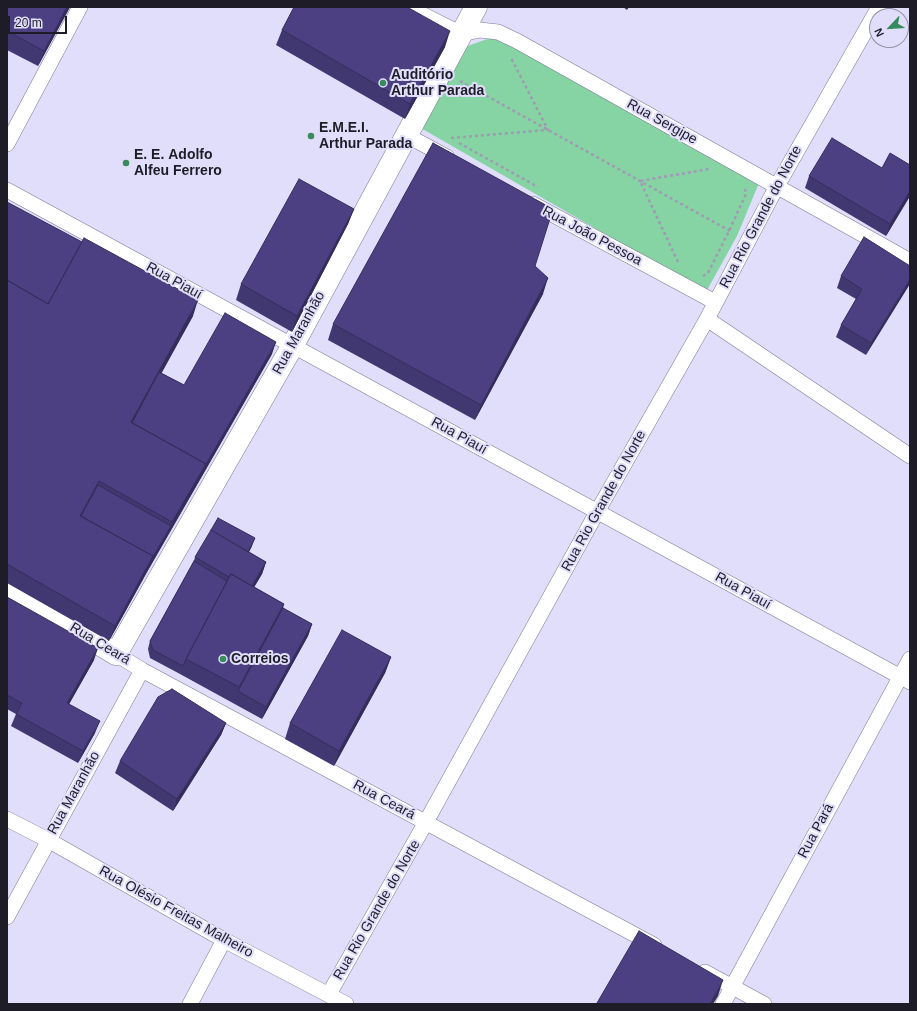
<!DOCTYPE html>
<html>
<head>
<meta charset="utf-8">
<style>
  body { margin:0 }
  #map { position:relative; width:917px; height:1011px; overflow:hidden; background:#e1defb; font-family:Helvetica,sans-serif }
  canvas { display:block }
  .frame { position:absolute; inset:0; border:8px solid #1e1d27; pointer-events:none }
  .north { position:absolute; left:869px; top:8px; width:40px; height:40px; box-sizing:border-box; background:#e1defb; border:1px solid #9391a6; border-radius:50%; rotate:245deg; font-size:11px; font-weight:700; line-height:16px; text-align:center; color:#1e1d27 }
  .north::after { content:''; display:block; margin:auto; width:14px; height:18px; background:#388b5d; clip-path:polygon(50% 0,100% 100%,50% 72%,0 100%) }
  .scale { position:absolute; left:8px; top:16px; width:59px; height:18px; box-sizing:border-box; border:2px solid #1e1d27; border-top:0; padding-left:5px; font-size:12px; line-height:14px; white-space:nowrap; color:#1e1d27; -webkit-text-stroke:3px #e1defb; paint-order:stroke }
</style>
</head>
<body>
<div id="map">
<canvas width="917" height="1011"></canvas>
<div class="frame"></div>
<div class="north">N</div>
<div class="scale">20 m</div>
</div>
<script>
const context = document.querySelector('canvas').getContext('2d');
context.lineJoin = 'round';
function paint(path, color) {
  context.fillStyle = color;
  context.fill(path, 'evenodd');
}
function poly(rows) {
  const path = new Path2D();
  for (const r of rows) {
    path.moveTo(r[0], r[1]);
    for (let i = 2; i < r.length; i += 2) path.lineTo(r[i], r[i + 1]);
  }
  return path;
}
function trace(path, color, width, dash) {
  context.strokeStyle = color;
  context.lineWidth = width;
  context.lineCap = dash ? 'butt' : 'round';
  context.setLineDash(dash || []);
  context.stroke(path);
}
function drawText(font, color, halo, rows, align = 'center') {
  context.font = font + ' Helvetica,sans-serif';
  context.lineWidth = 4;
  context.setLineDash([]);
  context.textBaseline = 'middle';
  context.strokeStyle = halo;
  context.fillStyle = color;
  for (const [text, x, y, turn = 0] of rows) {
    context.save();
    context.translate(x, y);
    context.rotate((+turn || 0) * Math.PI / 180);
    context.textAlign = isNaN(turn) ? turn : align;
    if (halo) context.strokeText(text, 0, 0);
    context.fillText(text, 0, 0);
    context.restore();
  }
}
paint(poly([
  [496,36,759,183,737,236,706,292,419,127,459,49]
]), '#86d4a4');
const minor = poly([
  [408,7,461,34,480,30,498,32,517,41,910,261],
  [406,135,447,157],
  [7,144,80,7],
  [7,190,910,682],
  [533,204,715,302],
  [707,319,910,456],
  [116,654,142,670,654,945],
  [7,819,48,840,224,940,346,1004],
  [7,917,142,670],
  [705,972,764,1004],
  [329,994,426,822,597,512,707,319,777,186,879,7],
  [190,1004,224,940],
  [723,1004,910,659]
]);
const secondary = poly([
  [7,589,116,654,293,345,476,7]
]);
trace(minor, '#7c7a93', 16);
trace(secondary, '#7c7a93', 23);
trace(poly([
  [460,81,730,231],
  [451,138,548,130,511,58],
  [459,143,538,187],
  [678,262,640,181,709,169],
  [703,276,708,273,729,231,746,194,745,189]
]), '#9e9bb2', 2.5, [3, 3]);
trace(minor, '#fff', 15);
trace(secondary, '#fff', 22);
paint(poly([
  [7,7,70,7,38,66,7,50],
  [623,7,629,7,627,10],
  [282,30,445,47,405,119,276,45],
  [882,168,910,196,886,236,805,188,809,176],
  [7,202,193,316,161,373,184,385,272,354,147,572,109,641,7,583],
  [354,209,348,224,292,332,236,300,241,284],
  [535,266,543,294,475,420,328,340,333,324],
  [910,266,866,355,836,337,841,325,856,299,837,288,841,276],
  [252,546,249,552,266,562,262,574,254,587,284,604,283,608,312,624,308,636,262,719,180,674,150,658,148,649,150,641,194,561,195,557],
  [7,597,94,660,69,704,95,733,78,763,11,726,16,714,7,709],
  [391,657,385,673,334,766,285,739,290,723],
  [226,723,221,735,173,811,115,773,120,761]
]), '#413771');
paint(poly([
  [67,7,70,7,38,66,44,51],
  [450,31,445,47,405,119,410,104],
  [910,191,910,196,886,236,890,224],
  [354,209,348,224,292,332,297,316],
  [548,278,543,294,475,420,481,405],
  [910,279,910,284,866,355,871,343],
  [198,300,193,316,132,427,131,422],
  [276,342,272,354,147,572,109,641,115,626,153,556,171,526,172,522],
  [255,538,252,546,243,563,246,555],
  [266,562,262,574,246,601,250,589],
  [312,624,308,636,262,719,266,707],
  [98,648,94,660,63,715,67,703],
  [391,657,385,673,334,766,339,751],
  [100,721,95,733,78,763,83,751],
  [226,723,221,735,173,811,177,799],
  [723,980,718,996,713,1004,710,1004]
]), '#352d5c');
const building = poly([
  [7,7,67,7,44,51,7,31,7,7],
  [294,7,407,7,450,31,410,104,282,30,294,7],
  [832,138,882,168,890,153,910,165,910,191,890,224,809,176,832,138],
  [433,143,553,209,535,266,548,278,481,405,333,324,433,143],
  [299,179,354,209,297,316,241,284,299,179],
  [7,202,82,242,48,304,7,280,7,202],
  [864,237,910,266,910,279,871,343,841,325,862,289,841,276,864,237],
  [84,238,198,300,131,422,206,464,172,522,99,481,80,516,153,556,115,626,7,564,7,280,48,304,84,238],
  [225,313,276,342,204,468,206,464,132,423,159,372,184,385,225,313],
  [98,485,171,526,151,560,153,556,81,516,98,485],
  [218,518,255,538,248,552,211,530,218,518],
  [211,530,266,562,252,586,231,574,229,577,195,557,211,530],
  [194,561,227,581,186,659,183,666,153,650,150,641,194,561],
  [231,574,284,604,239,687,186,659,231,574],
  [7,597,98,648,67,703,100,721,83,751,16,714,22,703,7,695,7,597],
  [283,608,312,624,266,707,238,691,283,608],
  [342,630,391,657,339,751,290,723,342,630],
  [172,689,226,723,177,799,120,761,158,697,172,689],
  [639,931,723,980,710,1004,599,1004,597,1003,639,931]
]);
paint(building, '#4c4083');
trace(building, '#352d5c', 1);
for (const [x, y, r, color] of [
  [383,83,4,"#388b5d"],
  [311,136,4,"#388b5d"],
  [126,163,4,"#388b5d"],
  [223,659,4,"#388b5d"]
]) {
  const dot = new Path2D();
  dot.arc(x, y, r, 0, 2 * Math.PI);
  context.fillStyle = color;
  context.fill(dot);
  trace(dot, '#e1defb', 1.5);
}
drawText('bold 14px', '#1e1d27', '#e1defb', [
  ["Auditório",391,75],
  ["Arthur Parada",391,91],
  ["E.M.E.I.",319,128],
  ["Arthur Parada",319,144],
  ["E. E. Adolfo",134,155],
  ["Alfeu Ferrero",134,171],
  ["Correios",231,659]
], 'left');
drawText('14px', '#1e1d27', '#e1defb', [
  ["Rua Sergipe",662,122,29],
  ["Rua Rio Grande do Norte",761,217,-62],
  ["Rua João Pessoa",592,236,28],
  ["Rua Piauí",174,281,29],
  ["Rua Maranhão",299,333,-61],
  ["Rua Piauí",459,436,29],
  ["Rua Rio Grande do Norte",604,501,-61],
  ["Rua Piauí",743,591,29],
  ["Rua Ceará",100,644,31],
  ["Rua Maranhão",74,793,-61],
  ["Rua Ceará",384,800,28],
  ["Rua Pará",816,831,-62],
  ["Rua Rio Grande do Norte",377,910,-60],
  ["Rua Olésio Freitas Malheiro",176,912,29]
]);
</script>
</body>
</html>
